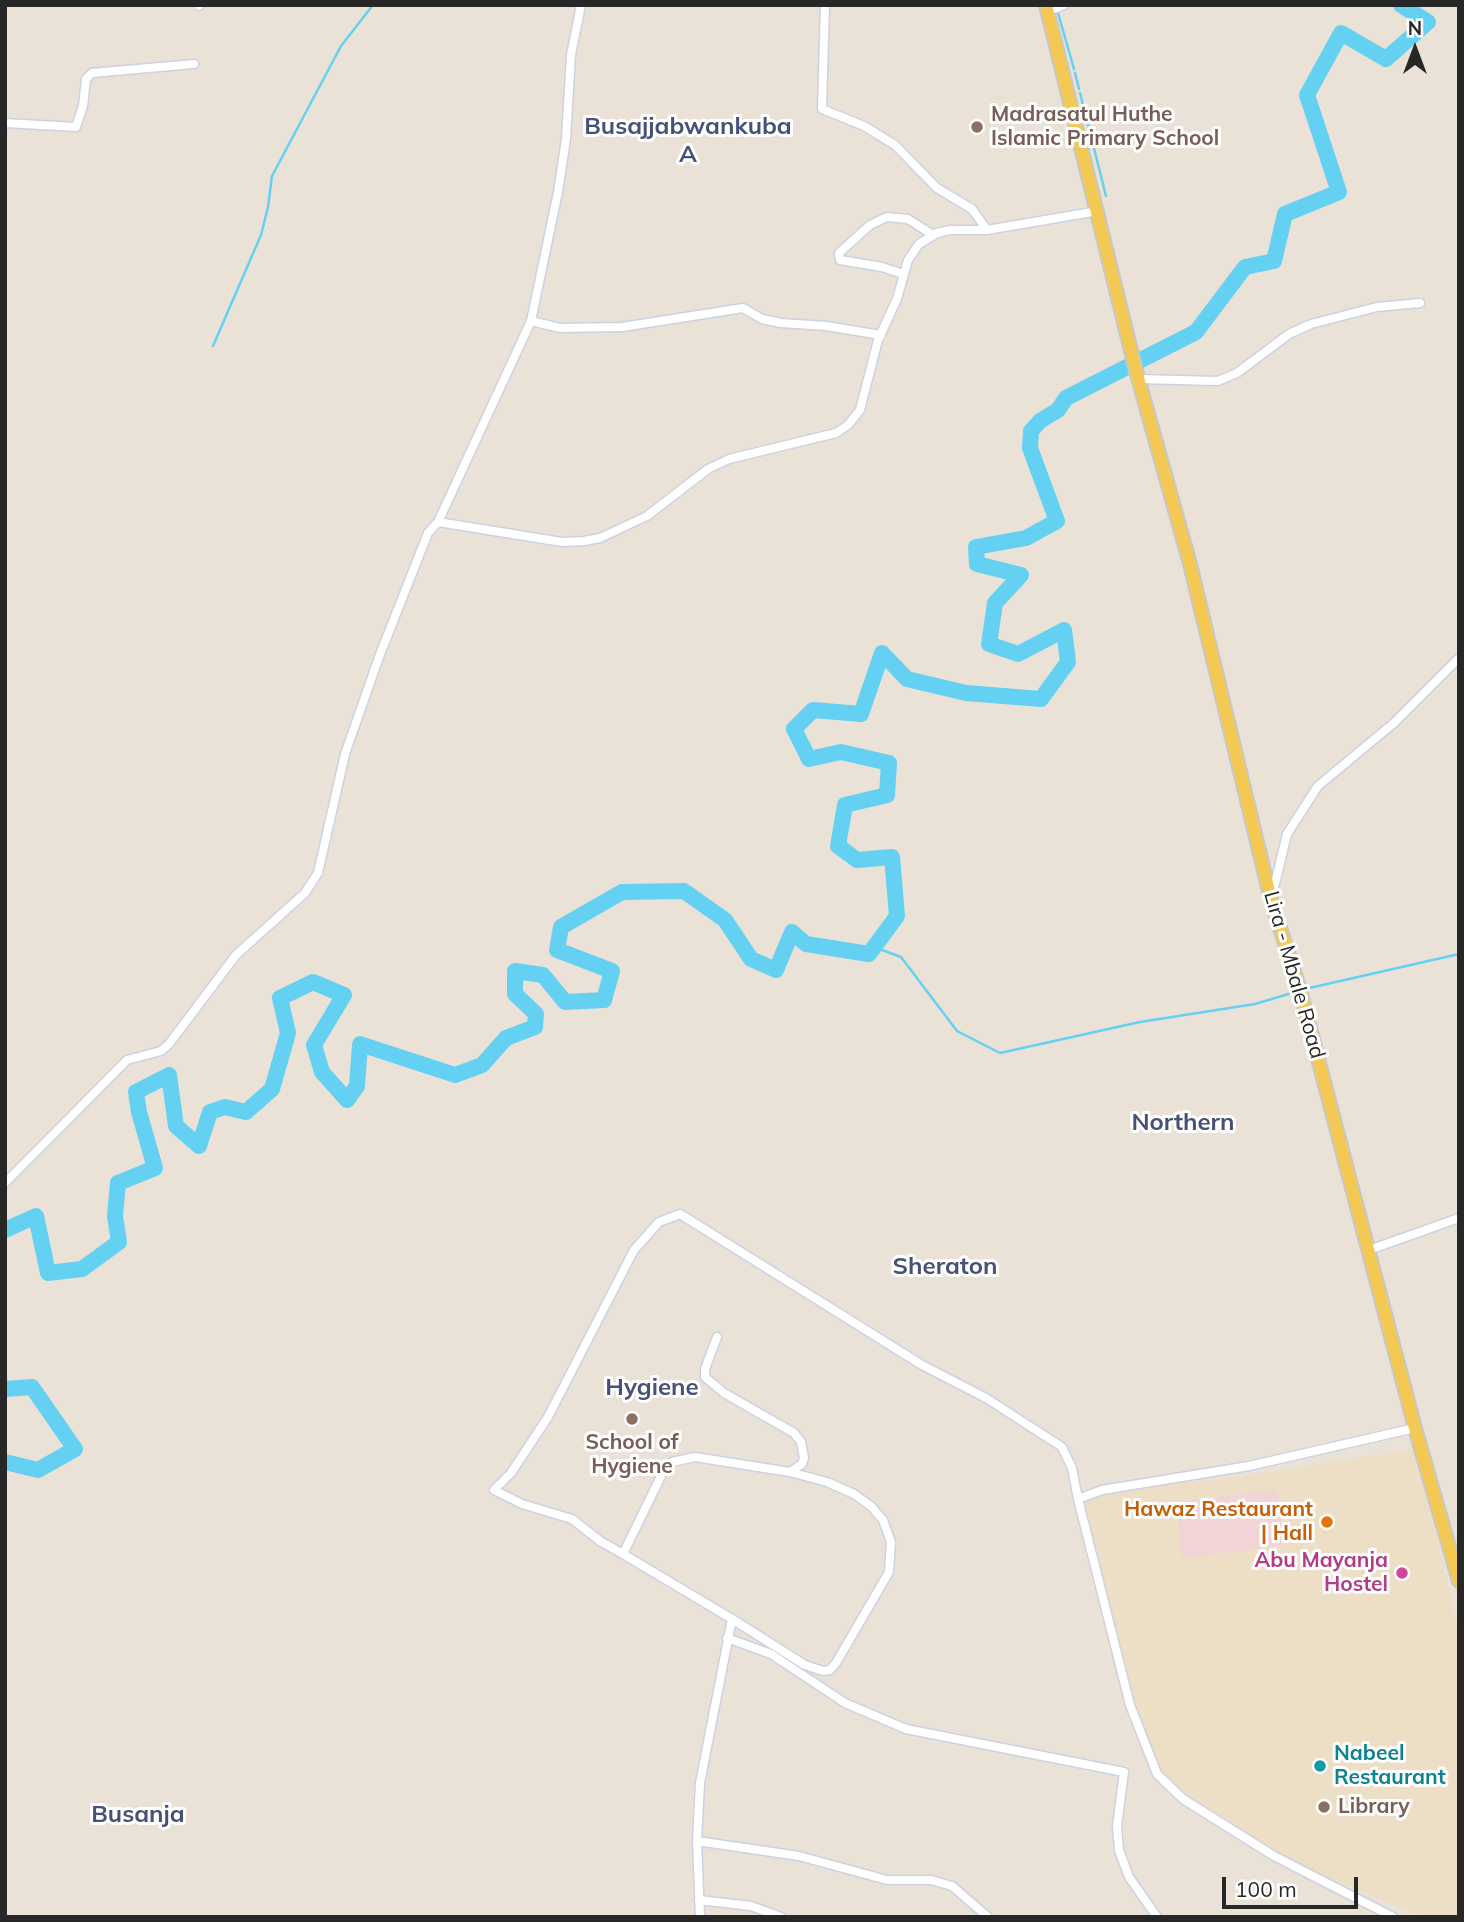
<!DOCTYPE html>
<html>
<head>
<meta charset="utf-8">
<style>
  body { margin:0 }
  #map { position:relative; width:1464px; height:1922px; overflow:hidden; background:#ebe2d7; font-family:Mulish,sans-serif }
  canvas { display:block }
  .frame { position:absolute; inset:0; border:7px solid #272727; pointer-events:none }
  .north { position:absolute; left:1380px; top:14px; width:70px; height:70px; -webkit-text-stroke:5px #fff; paint-order:stroke; rotate:0deg; font-size:19px; font-weight:700; line-height:28px; text-align:center; color:#272727 }
  .north::after { content:''; display:block; margin:auto; width:24px; height:32px; background:#272727; clip-path:polygon(50% 0,100% 100%,50% 72%,0 100%) }
  .scale { position:absolute; left:1222px; top:1877px; width:136px; height:32px; box-sizing:border-box; border:4px solid #272727; border-top:0; padding-left:9px; font-size:21px; line-height:24px; white-space:nowrap; color:#272727; -webkit-text-stroke:5px #fff; paint-order:stroke }
</style>
</head>
<body>
<div id="map">
<canvas width="1464" height="1922"></canvas>
<div class="frame"></div>
<div class="north">N</div>
<div class="scale">100 m</div>
</div>
<script>
const context = document.querySelector('canvas').getContext('2d');
context.lineJoin = 'round';
function paint(path, color) {
  context.fillStyle = color;
  context.fill(path, 'evenodd');
}
function poly(rows) {
  const path = new Path2D();
  for (const r of rows) {
    path.moveTo(r[0], r[1]);
    for (let i = 2; i < r.length; i += 2) path.lineTo(r[i], r[i + 1]);
  }
  return path;
}
function trace(path, color, width, dash) {
  context.strokeStyle = color;
  context.lineWidth = width;
  context.lineCap = dash ? 'butt' : 'round';
  context.setLineDash(dash || []);
  context.stroke(path);
}
function drawText(font, color, halo, rows, align = 'center') {
  context.font = font + ' Mulish,sans-serif';
  context.lineWidth = 6;
  context.setLineDash([]);
  context.textBaseline = 'middle';
  context.strokeStyle = halo;
  context.fillStyle = color;
  for (const [text, x, y, turn = 0] of rows) {
    context.save();
    context.translate(x, y);
    context.rotate((+turn || 0) * Math.PI / 180);
    context.textAlign = isNaN(turn) ? turn : align;
    if (halo) context.strokeText(text, 0, 0);
    context.fillText(text, 0, 0);
    context.restore();
  }
}
paint(poly([
  [1416,1449,1459,1631,1459,1917,1424,1917,1275,1856,1185,1799,1161,1774,1135,1709,1081,1502,1118,1489,1237,1477]
]), '#eddfc6');
paint(poly([
  [1277,1490,1284,1546,1182,1558,1176,1502]
]), '#f2d4d6');
trace(poly([
  [1058,13,1074,69],
  [1075,73,1079,89],
  [1080,93,1106,196],
  [213,346,261,235,268,207,272,176,341,46,373,5],
  [874,947,901,957,957,1031,1000,1053,1140,1022,1255,1004,1295,992],
  [1305,989,1459,954]
]), '#65d1f2', 2.5);
trace(poly([
  [5,1230,36,1216,48,1273,82,1269,119,1242,115,1216,118,1183,155,1168,139,1112,136,1092,169,1075,176,1126,199,1146,210,1112,225,1107,246,1112,272,1089,288,1033,280,998,313,982,344,995,314,1045,322,1072,347,1100,357,1086,360,1044,455,1075,482,1065,506,1038,535,1027,536,1014,515,994,515,971,543,975,565,1002,604,1000,612,971,557,950,561,927,622,892,684,891,725,920,751,959,776,970,792,932,806,944,869,954,897,916,892,857,857,860,838,846,845,805,887,795,889,763,841,752,809,759,794,729,813,710,861,714,882,653,907,679,966,693,1041,699,1068,662,1064,630,1018,654,989,644,995,603,1021,575,977,564,976,547,1026,538,1057,521,1030,448,1031,431,1040,421,1058,410,1066,398,1196,332,1245,267,1274,261,1285,214,1339,192,1307,95,1341,33,1386,59,1428,22,1401,5],
  [5,1389,32,1387,75,1449,38,1470,5,1462]
]), '#65d1f2', 16);
const street = poly([
  [825,5,822,109,864,126,895,145,937,188,972,209,987,230],
  [199,6,200,5],
  [1048,11,1064,5],
  [5,123,76,127,83,106,86,79,92,73,194,64],
  [903,274,882,267,840,260,839,253,870,225,887,217,908,219,933,235],
  [531,321,560,328,622,327,743,308,762,319,781,323,826,326,881,335],
  [1138,379,1218,381,1237,373,1289,334,1311,324,1377,307,1420,303],
  [438,522,562,542,584,541,600,538,647,516,708,469,729,459,836,433,848,425,860,410,878,340,897,299,908,260,919,244,937,233,950,230,987,230,1098,211],
  [1272,896,1287,834,1318,786,1395,722,1459,658],
  [5,1183,127,1060,161,1051,169,1044,236,955,305,893,318,873,345,754,379,657,428,533,438,522,531,321,558,192,566,139,571,55,581,5],
  [1369,1250,1459,1218],
  [717,1337,705,1369,705,1377,724,1393,794,1433,801,1442,804,1458,802,1464,790,1472],
  [623,1554,664,1470,672,1462,695,1457,790,1472,827,1482,854,1494,872,1507,883,1520,891,1542,889,1572,836,1663,830,1670,823,1671,805,1665,732,1619,623,1554,600,1541,572,1519,522,1504,494,1490,511,1473,548,1417,634,1250,659,1222,680,1214,922,1365,986,1398,1062,1447,1072,1468,1078,1499],
  [727,1638,771,1654,845,1703,906,1729,1124,1772,1117,1826,1119,1850,1129,1877,1157,1917],
  [697,1841,799,1856,887,1880,931,1880,952,1886,988,1917],
  [699,1900,751,1906,781,1917],
  [700,1917,697,1841,700,1783,732,1619],
  [1393,1917,1274,1856,1183,1799,1157,1774,1130,1705,1078,1499,1102,1490,1249,1466,1415,1428]
]);
const primary = poly([
  [1046,5,1135,367,1190,564,1271,900,1300,990,1415,1428,1459,1581]
]);
trace(street, '#cdd1e1', 11);
trace(primary, '#c7c7c7', 16);
trace(street, '#fff', 8);
trace(primary, '#f4c953', 12);
for (const [x, y, r, color] of [
  [977,127,7,"#8d6e63"],
  [632,1419,7,"#8d6e63"],
  [1327,1522,7,"#e8710a"],
  [1402,1573,7,"#d1479c"],
  [1320,1766,7,"#0f9aa8"],
  [1324,1807,7,"#8d6e63"]
]) {
  const dot = new Path2D();
  dot.arc(x, y, r, 0, 2 * Math.PI);
  context.fillStyle = color;
  context.fill(dot);
  trace(dot, '#fff', 2.5);
}
drawText('bold 21px', '#785e54', '#fff', [
  ["Madrasatul Huthe",991,115],
  ["Islamic Primary School",991,139],
  ["School of",632,1443,"center"],
  ["Hygiene",632,1467,"center"],
  ["Library",1338,1807]
], 'left');
drawText('21px', '#272727', '#fff', [
  ["Lira - Mbale Road",1294,975,74]
]);
drawText('bold 21px', '#c56008', '#fff', [
  ["Hawaz Restaurant",1313,1510],
  ["| Hall",1313,1534]
], 'right');
drawText('bold 21px', '#b23c85', '#fff', [
  ["Abu Mayanja",1388,1561],
  ["Hostel",1388,1585]
], 'right');
drawText('bold 21px', '#0d838f', '#fff', [
  ["Nabeel",1334,1754],
  ["Restaurant",1334,1778]
], 'left');
drawText('bold 24px', '#475178', '#fff', [
  ["Busajjabwankuba",688,127],
  ["A",688,155],
  ["Northern",1183,1123],
  ["Sheraton",945,1267],
  ["Hygiene",652,1388],
  ["Busanja",138,1815]
]);
</script>
</body>
</html>
